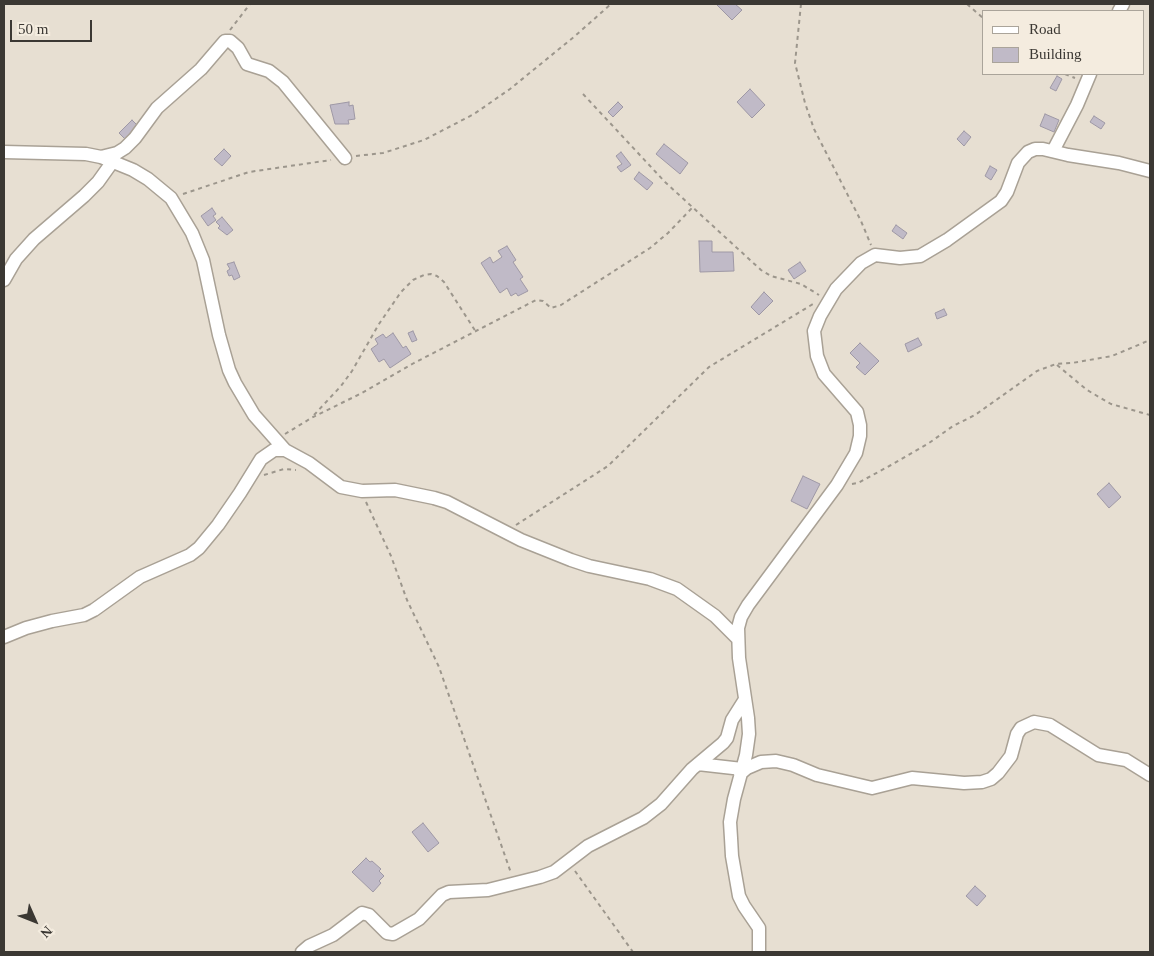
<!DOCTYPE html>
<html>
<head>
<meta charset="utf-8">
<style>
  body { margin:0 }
  #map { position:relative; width:1154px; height:956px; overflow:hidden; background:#e7dfd2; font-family:"Times New Roman",serif }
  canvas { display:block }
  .frame { position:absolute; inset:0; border:5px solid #3b3833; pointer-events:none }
  .legend { position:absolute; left:982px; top:10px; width:162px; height:65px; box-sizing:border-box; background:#f4ecdf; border:1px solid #aaa49a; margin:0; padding:6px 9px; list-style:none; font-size:15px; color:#3b3833 }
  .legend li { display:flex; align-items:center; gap:10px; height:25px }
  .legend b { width:25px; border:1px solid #aaa49a }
  .north { position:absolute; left:10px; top:896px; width:50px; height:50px; -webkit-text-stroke:4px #f4ecdf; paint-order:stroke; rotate:134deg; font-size:14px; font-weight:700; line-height:20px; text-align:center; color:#3b3833 }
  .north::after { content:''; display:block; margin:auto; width:18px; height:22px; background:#3b3833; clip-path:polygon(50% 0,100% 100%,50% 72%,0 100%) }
  .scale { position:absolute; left:10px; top:20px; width:82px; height:22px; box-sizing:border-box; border:2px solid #3b3833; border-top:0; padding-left:6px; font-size:15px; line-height:18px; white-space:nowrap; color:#3b3833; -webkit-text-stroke:4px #f4ecdf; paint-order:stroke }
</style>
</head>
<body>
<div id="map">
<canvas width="1154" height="956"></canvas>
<div class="frame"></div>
<ul class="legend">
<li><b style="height:6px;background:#fff"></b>Road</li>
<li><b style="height:14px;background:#c0bac7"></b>Building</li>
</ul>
<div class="north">N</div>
<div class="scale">50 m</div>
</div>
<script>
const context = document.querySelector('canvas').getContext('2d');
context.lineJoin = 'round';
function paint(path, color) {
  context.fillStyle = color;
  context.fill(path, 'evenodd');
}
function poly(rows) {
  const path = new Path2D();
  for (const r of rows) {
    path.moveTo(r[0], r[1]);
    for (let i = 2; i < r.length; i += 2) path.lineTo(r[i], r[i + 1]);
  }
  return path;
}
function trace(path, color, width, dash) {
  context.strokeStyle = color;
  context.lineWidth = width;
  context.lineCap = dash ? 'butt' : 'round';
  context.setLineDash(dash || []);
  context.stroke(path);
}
const building = poly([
  [716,4,735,4,742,10,732,20,716,4],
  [1057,76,1062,79,1056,91,1050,88,1057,76],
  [750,89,765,105,752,118,737,102,750,89],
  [349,102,349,106,353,105,355,119,348,120,349,124,335,124,330,105,349,102],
  [618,102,623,107,613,117,608,112,618,102],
  [1045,114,1059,120,1054,132,1040,126,1045,114],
  [1094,116,1105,123,1101,129,1090,122,1094,116],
  [132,120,140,128,127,141,119,133,132,120],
  [964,131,971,137,964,146,957,139,964,131],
  [664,144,688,163,680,174,656,154,664,144],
  [224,149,231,156,222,166,214,159,224,149],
  [621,152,631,165,621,172,617,167,622,164,616,156,621,152],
  [990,166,997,170,991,180,985,176,990,166],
  [639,172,653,183,647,190,634,179,639,172],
  [212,208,216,214,213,216,216,220,208,226,201,216,212,208],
  [222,217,233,230,227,235,218,228,220,226,216,222,222,217],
  [896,225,907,233,903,239,892,231,896,225],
  [699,241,712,241,712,252,733,252,734,271,700,272,699,241],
  [507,246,516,260,513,262,523,277,520,279,528,291,518,296,516,293,511,296,507,288,500,293,481,263,490,257,493,263,502,257,498,251,507,246],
  [234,262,240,277,234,280,232,275,229,276,227,271,230,269,227,264,234,262],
  [800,262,806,271,794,279,788,270,800,262],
  [764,292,773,301,759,315,751,307,764,292],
  [944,309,947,315,937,319,935,313,944,309],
  [413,331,417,340,412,342,408,333,413,331],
  [393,333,403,348,406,346,411,354,390,368,384,359,379,362,371,349,378,344,375,339,383,334,386,338,393,333],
  [918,338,922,345,908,352,905,344,918,338],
  [860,343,879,361,865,375,856,367,860,363,850,353,860,343],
  [803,476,820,484,807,509,791,501,803,476],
  [1109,483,1121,497,1109,508,1097,494,1109,483],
  [423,823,439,843,428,852,412,832,423,823],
  [366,858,370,862,372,861,381,869,379,871,384,876,379,881,381,883,373,892,352,872,366,858],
  [975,886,986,896,977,906,966,896,975,886]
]);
paint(building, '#c0bac7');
trace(building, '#9e98a5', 1);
const street = poly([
  [1119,11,1123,4],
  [1053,151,1077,105,1090,74],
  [4,152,86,154,101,157,133,170,148,179,171,198,192,233,203,260,219,335,229,370,235,383,254,415,285,450],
  [101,157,117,153,125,148,135,138,157,108,201,69,225,41,230,41,238,48,247,64,269,71,283,82,345,158],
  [4,280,16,259,34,239,84,196,98,182,113,161],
  [4,637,26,628,52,621,84,615,94,610,140,577,190,555,199,548,218,525,240,493,261,459,274,450,285,450,309,463,341,487,362,491,395,490,434,498,447,502,521,540,571,560,589,566,650,579,677,589,715,616,738,639],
  [698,764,742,769],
  [740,774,747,768,761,762,776,761,793,765,817,775,872,788,912,778,964,783,982,782,991,779,998,773,1011,756,1017,734,1021,728,1034,722,1050,725,1098,755,1126,760,1150,775],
  [302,952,309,946,333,935,362,913,369,915,387,933,393,934,419,919,442,895,449,892,488,890,540,877,554,872,588,846,643,818,661,804,692,769,723,743,727,738,732,720,744,701],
  [759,952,759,928,744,906,739,896,732,856,731,838,730,822,734,799,746,755,749,734,748,718,739,658,738,628,741,617,748,605,837,485,856,453,860,436,860,425,857,412,824,374,817,356,814,331,820,316,836,289,861,263,875,255,900,258,920,256,947,240,1001,201,1007,192,1018,163,1028,152,1035,149,1043,149,1068,155,1119,163,1150,171]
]);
trace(street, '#a9a195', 15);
trace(poly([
  [801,4,795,63,805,103,814,129,861,221,871,245],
  [967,4,983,18],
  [230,30,250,4],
  [1065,74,1075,78],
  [583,94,665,182,761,270,771,276,801,284,819,295],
  [356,156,383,153,424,140,474,114,510,89,575,36,611,4],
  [183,194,249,172,331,160],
  [1057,365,1087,390,1111,404,1150,415],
  [314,415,341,386,352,371,379,324,401,292,413,280,424,275,431,274,437,276,444,282,476,332],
  [285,434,313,417,360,394,414,363,536,300,543,301,551,308,561,305,650,248,668,233,692,208],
  [264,475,284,469,296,470],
  [852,484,858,483,891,465,929,443,953,426,975,415,1037,371,1056,364,1072,363,1112,356,1150,340],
  [366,502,391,556,407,600,439,667,511,873],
  [516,525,608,466,709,367,813,304],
  [575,871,633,952]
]), '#9c968c', 2, [4, 4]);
trace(street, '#fff', 12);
</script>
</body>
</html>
